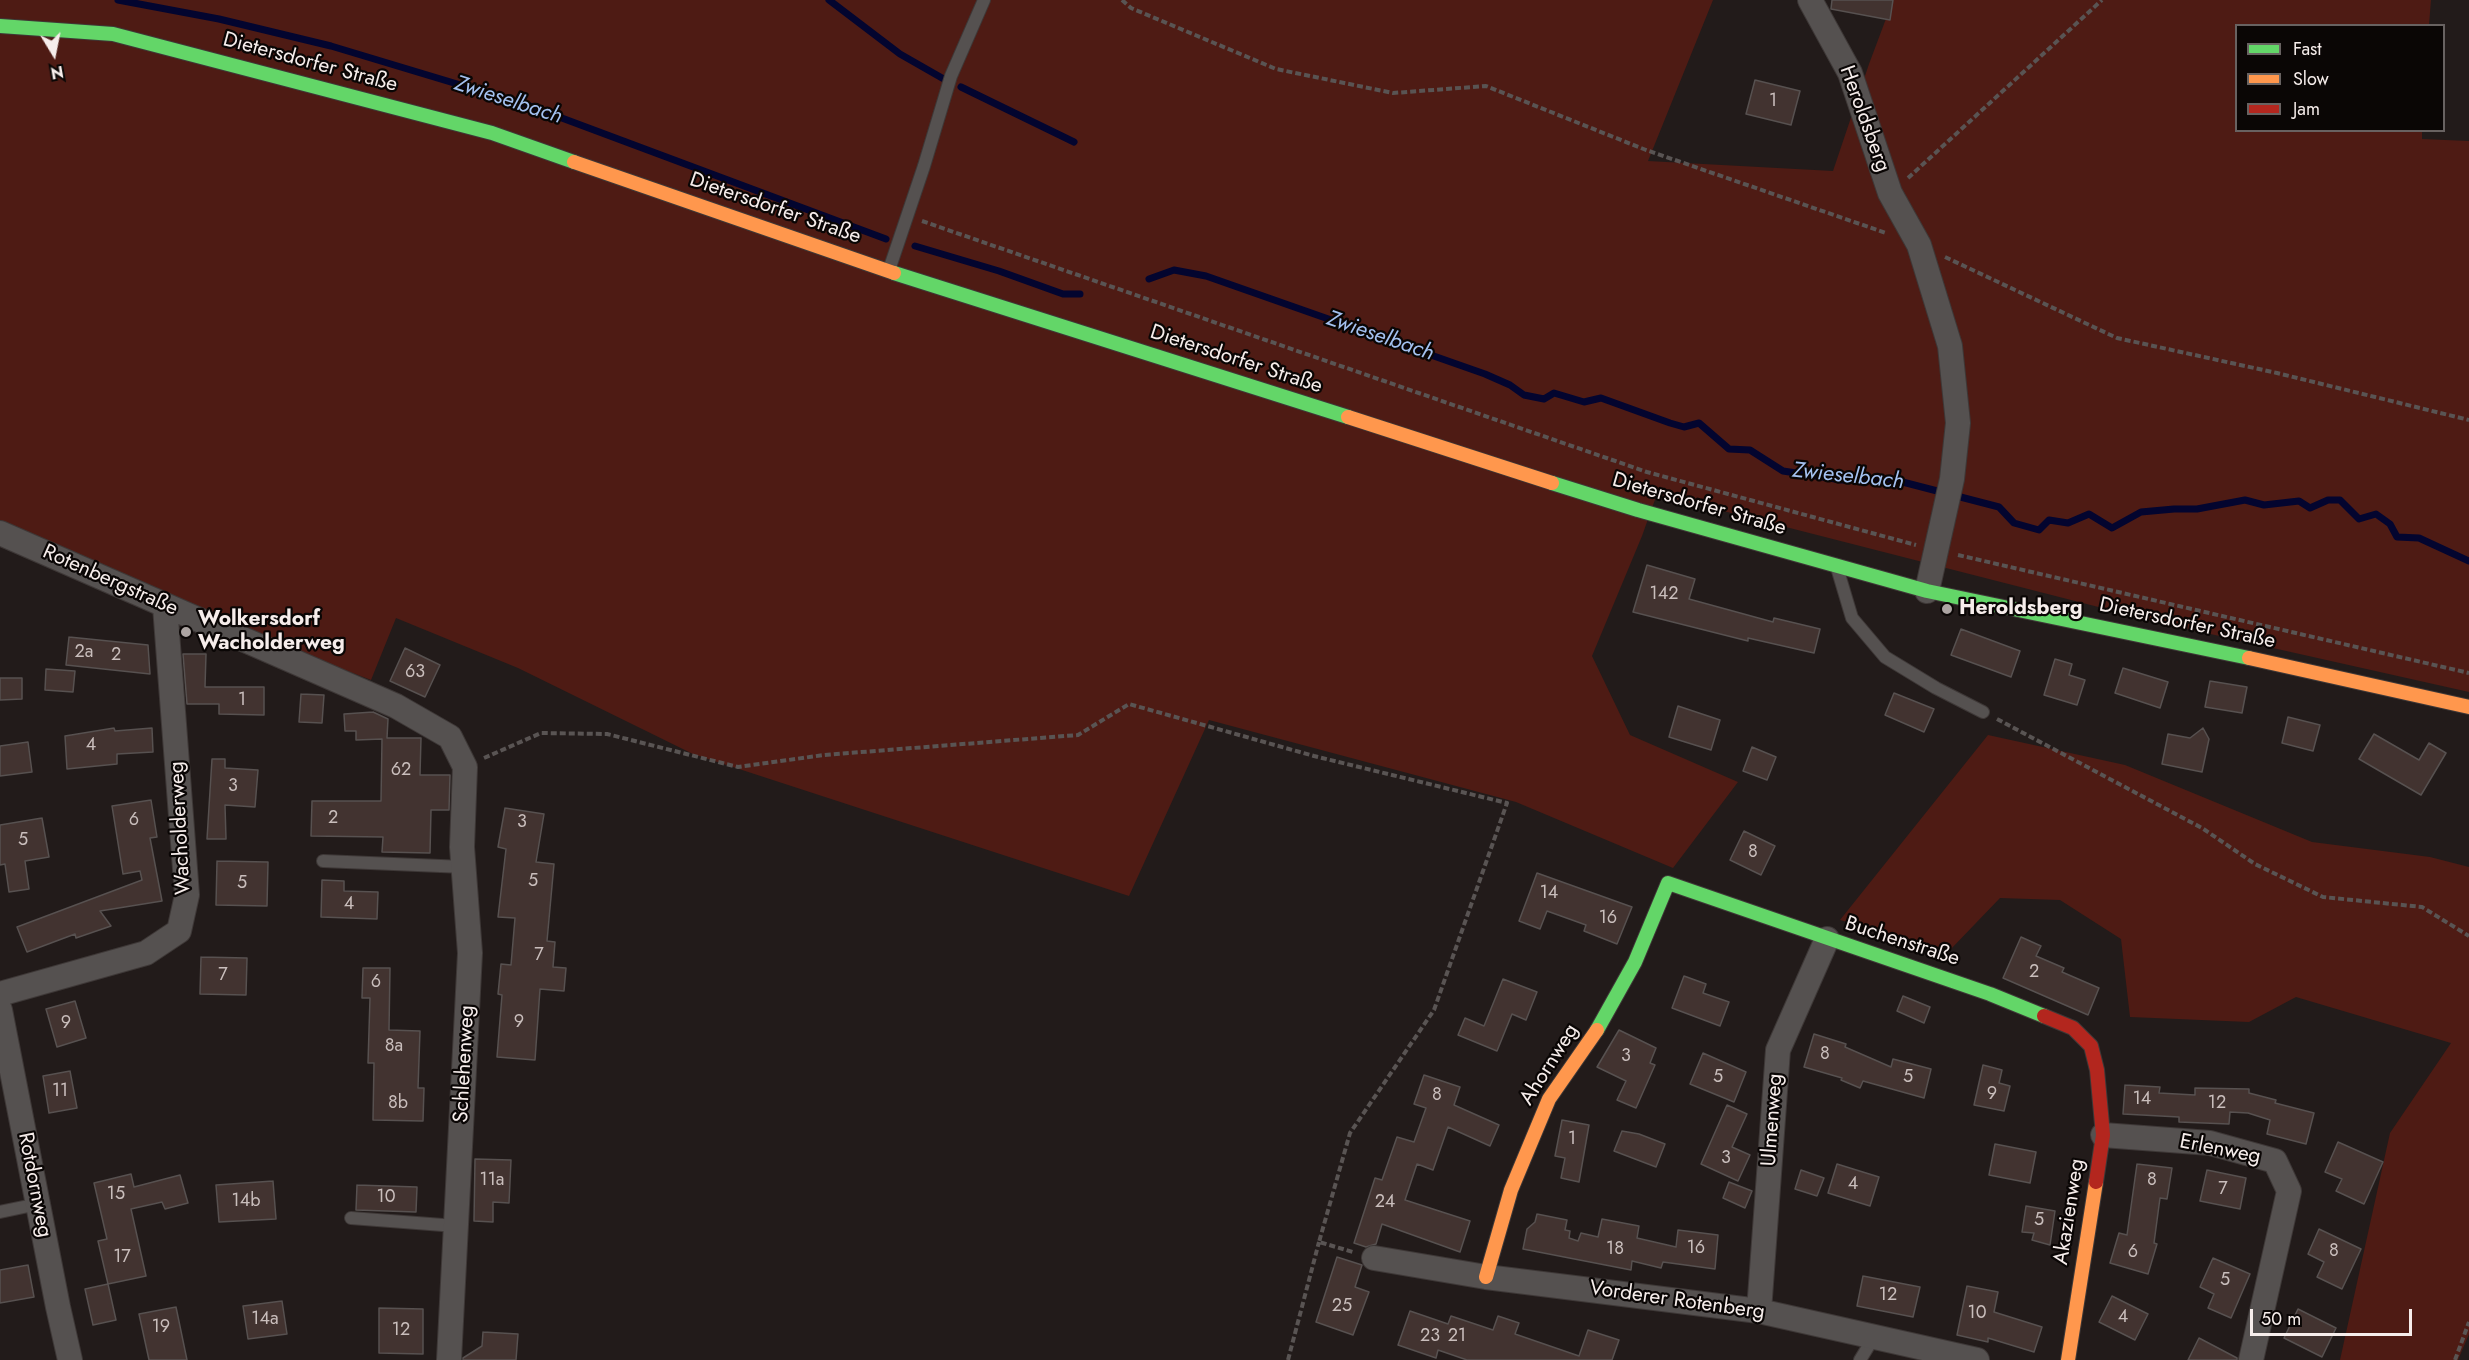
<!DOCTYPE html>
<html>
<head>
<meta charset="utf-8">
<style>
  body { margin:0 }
  #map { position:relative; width:2469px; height:1360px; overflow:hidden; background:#221b1a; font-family:Jost,sans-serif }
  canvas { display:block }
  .legend { position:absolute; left:2235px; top:24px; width:210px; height:108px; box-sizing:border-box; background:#0a0605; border:2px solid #686261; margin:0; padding:8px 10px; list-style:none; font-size:18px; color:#f6edeb }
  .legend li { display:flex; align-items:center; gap:12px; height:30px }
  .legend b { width:30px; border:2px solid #686261 }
  .north { position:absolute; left:24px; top:24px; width:60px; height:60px; -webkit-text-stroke:4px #0a0605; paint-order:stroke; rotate:170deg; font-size:16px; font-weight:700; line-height:24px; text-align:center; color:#f6edeb }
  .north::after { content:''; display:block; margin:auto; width:21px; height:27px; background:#f6edeb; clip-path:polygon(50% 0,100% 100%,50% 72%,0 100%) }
  .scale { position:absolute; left:2250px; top:1309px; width:162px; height:27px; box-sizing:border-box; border:3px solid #f6edeb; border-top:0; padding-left:8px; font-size:18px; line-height:21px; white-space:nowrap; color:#f6edeb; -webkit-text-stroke:4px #0a0605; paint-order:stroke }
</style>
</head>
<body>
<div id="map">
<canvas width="2469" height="1360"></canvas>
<ul class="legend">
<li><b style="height:8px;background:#63d668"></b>Fast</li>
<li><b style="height:8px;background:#ff974d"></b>Slow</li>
<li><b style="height:8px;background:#b3261e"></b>Jam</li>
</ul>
<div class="north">N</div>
<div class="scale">50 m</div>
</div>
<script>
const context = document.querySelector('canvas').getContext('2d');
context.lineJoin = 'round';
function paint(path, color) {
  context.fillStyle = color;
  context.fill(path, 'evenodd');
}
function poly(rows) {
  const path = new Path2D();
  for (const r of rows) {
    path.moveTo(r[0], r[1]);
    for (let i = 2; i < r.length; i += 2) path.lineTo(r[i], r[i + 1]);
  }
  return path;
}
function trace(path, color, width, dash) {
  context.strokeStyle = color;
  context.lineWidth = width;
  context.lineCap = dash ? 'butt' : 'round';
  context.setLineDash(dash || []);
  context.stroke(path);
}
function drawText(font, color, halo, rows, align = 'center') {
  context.font = font + ' Jost,sans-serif';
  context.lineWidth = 4.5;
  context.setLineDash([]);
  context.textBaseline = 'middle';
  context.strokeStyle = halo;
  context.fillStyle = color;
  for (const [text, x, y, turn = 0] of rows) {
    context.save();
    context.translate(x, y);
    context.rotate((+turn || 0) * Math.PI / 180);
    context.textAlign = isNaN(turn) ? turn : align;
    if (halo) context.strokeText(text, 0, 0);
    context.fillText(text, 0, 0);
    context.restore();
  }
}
paint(poly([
  [0,0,1713,0,1648,161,1833,171,1869,64,1893,0,2431,0,2429,25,2236,26,2236,130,2422,130,2422,139,2469,141,2469,692,2157,622,1657,494,1642,536,1592,656,1630,735,1738,782,1673,868,1516,802,1209,720,1129,896,693,754,518,668,396,618,371,680,0,538],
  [1988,735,2125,765,2312,842,2430,857,2469,867,2469,1334,2458,1360,2340,1360,2390,1133,2451,1043,2296,997,2249,1022,2130,1017,2121,939,2060,900,2000,898,1950,950,1840,920]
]), '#4e1b14');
trace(poly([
  [118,0,219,19,331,46,527,105,886,239],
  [829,0,900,54,942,78],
  [961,87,1074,142],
  [915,246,999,271,1063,294,1080,294],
  [1149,279,1174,270,1206,276,1485,374,1510,385,1524,395,1544,399,1554,393,1584,402,1601,398,1670,423,1684,427,1699,423,1729,449,1750,450,1783,471,1842,480,1891,479,1999,507,2014,523,2039,530,2049,520,2068,523,2089,514,2112,528,2141,512,2174,509,2197,509,2245,500,2264,505,2299,501,2310,508,2328,500,2340,500,2359,519,2376,514,2390,524,2397,537,2419,538,2469,561]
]), '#03052f', 7);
const building = poly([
  [1832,0,1893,0,1890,20,1831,9,1832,0],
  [1755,80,1800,91,1791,125,1746,114,1755,80],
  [1647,565,1695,579,1689,599,1773,622,1774,618,1820,629,1814,653,1748,638,1748,641,1633,612,1647,565],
  [1961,629,2020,651,2011,677,1951,655,1961,629],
  [69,637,148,645,150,674,66,665,69,637],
  [405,648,440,665,425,697,390,681,405,648],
  [183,654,206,654,205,687,264,687,264,715,219,714,219,704,187,704,183,654],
  [2055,659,2072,664,2069,675,2085,680,2077,705,2044,695,2055,659],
  [2123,668,2168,682,2160,708,2115,693,2123,668],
  [46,669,75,671,73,692,45,690,46,669],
  [0,678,22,678,22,699,0,700,0,678],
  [2210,681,2247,687,2242,713,2205,707,2210,681],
  [1894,693,1934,709,1924,732,1885,715,1894,693],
  [301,694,324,695,322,723,299,722,301,694],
  [1678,706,1720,720,1711,750,1669,737,1678,706],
  [373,712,388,719,387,738,421,738,420,775,450,775,449,810,431,810,430,853,382,852,383,837,311,836,312,801,381,801,382,739,356,740,356,731,345,731,344,714,373,712],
  [2288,717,2320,725,2313,751,2282,743,2288,717],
  [114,728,115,731,152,728,153,752,117,754,117,764,67,769,65,736,114,728],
  [2203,728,2209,739,2202,772,2162,764,2168,734,2190,738,2203,728],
  [2374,734,2419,760,2429,743,2446,753,2421,795,2359,759,2374,734],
  [28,742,32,772,0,776,0,746,28,742],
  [1752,747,1776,757,1767,780,1743,771,1752,747],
  [212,759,225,759,225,768,258,770,255,807,225,805,226,839,207,839,212,759],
  [151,800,157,837,150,838,162,901,100,911,111,926,76,938,75,934,27,952,17,927,142,880,140,871,123,874,112,806,151,800],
  [505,808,544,814,536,862,554,864,547,941,555,942,553,967,566,968,564,991,540,989,535,1060,497,1057,502,995,498,994,501,964,511,965,515,918,498,917,506,849,498,847,505,808],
  [42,818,49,857,25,861,29,889,9,892,5,864,0,865,0,825,42,818],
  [1744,831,1775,846,1761,875,1730,860,1744,831],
  [217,861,268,862,267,906,216,905,217,861],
  [1537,873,1632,907,1617,944,1584,931,1586,925,1547,911,1540,929,1519,921,1537,873],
  [322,880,344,881,344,891,378,892,377,919,321,917,322,880],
  [2021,937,2041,946,2036,956,2064,968,2062,972,2099,988,2088,1015,2003,978,2021,937],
  [201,957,247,958,246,995,200,994,201,957],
  [363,968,390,968,389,1030,420,1031,418,1088,424,1088,423,1121,373,1120,374,1063,368,1063,370,998,362,998,363,968],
  [1684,976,1706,984,1703,993,1729,1002,1720,1026,1672,1008,1684,976],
  [1503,979,1537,992,1526,1020,1512,1014,1497,1051,1458,1035,1465,1018,1484,1026,1503,979],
  [1903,996,1930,1007,1924,1023,1897,1011,1903,996],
  [75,1001,86,1038,57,1047,46,1009,75,1001],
  [1619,1030,1656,1048,1650,1063,1655,1065,1636,1108,1617,1100,1626,1081,1597,1067,1619,1030],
  [1814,1034,1846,1044,1845,1047,1891,1067,1893,1059,1931,1069,1924,1098,1863,1081,1860,1088,1841,1080,1842,1078,1804,1067,1814,1034],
  [1703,1053,1746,1072,1734,1102,1690,1084,1703,1053],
  [1983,1065,2002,1070,1999,1083,2010,1086,2004,1111,1974,1105,1983,1065],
  [70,1071,77,1108,49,1113,43,1076,70,1071],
  [1424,1075,1460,1087,1454,1105,1499,1125,1490,1146,1448,1127,1433,1170,1417,1164,1405,1200,1470,1221,1460,1252,1382,1224,1376,1244,1366,1247,1354,1243,1375,1178,1382,1180,1397,1137,1414,1142,1426,1108,1414,1104,1424,1075],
  [2125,1085,2160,1087,2159,1093,2195,1095,2195,1088,2249,1089,2249,1093,2276,1100,2275,1103,2314,1113,2306,1144,2267,1134,2270,1120,2248,1113,2230,1112,2229,1124,2179,1122,2179,1117,2123,1114,2125,1085],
  [1727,1105,1747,1114,1732,1147,1750,1155,1738,1181,1701,1164,1727,1105],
  [1562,1120,1589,1125,1579,1182,1561,1178,1565,1158,1555,1156,1562,1120],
  [1622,1131,1639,1134,1665,1144,1656,1167,1614,1151,1622,1131],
  [2338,1142,2383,1162,2364,1204,2336,1191,2342,1179,2325,1172,2338,1142],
  [1995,1144,2036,1152,2030,1183,1989,1175,1995,1144],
  [475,1159,511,1160,509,1203,493,1202,493,1222,474,1221,475,1159],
  [1837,1164,1879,1177,1870,1206,1828,1193,1837,1164],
  [2137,1164,2172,1168,2167,1199,2160,1198,2154,1243,2157,1244,2148,1274,2110,1263,2119,1233,2127,1235,2137,1164],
  [1801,1170,1824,1178,1817,1196,1795,1189,1801,1170],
  [2207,1170,2246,1178,2240,1209,2200,1201,2207,1170],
  [131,1174,134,1187,180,1175,188,1203,165,1209,162,1202,131,1209,146,1276,108,1284,98,1241,107,1239,94,1183,131,1174],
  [273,1181,276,1219,219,1222,216,1185,273,1181],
  [1729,1182,1752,1191,1745,1208,1723,1198,1729,1182],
  [357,1185,417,1187,416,1212,356,1210,357,1185],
  [2026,1206,2055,1211,2050,1245,2032,1240,2034,1233,2022,1232,2026,1206],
  [1537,1214,1567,1220,1565,1230,1570,1231,1569,1238,1578,1241,1581,1233,1598,1237,1602,1219,1639,1226,1637,1238,1676,1247,1678,1230,1718,1235,1715,1269,1663,1262,1661,1268,1632,1261,1631,1270,1523,1249,1527,1229,1535,1222,1537,1214],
  [2319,1229,2361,1249,2342,1289,2317,1277,2324,1262,2308,1254,2319,1229],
  [1337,1257,1362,1265,1355,1287,1369,1292,1353,1335,1316,1322,1337,1257],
  [2213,1258,2250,1274,2231,1318,2208,1308,2214,1294,2200,1287,2213,1258],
  [28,1265,34,1297,0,1303,0,1270,28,1265],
  [1863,1276,1920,1287,1913,1317,1857,1306,1863,1276],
  [108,1284,116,1320,93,1325,85,1289,108,1284],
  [1967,1286,1998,1292,1994,1312,2042,1327,2034,1352,1988,1338,1988,1342,1957,1335,1967,1286],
  [2112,1296,2148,1314,2135,1340,2099,1322,2112,1296],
  [282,1301,287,1334,248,1339,243,1306,282,1301],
  [176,1307,187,1360,149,1360,139,1314,176,1307],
  [379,1308,423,1309,423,1354,379,1353,379,1308],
  [2298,1309,2336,1328,2322,1357,2284,1338,2298,1309],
  [1410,1311,1448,1324,1451,1316,1493,1330,1498,1316,1519,1323,1515,1334,1579,1356,1588,1330,1619,1340,1612,1360,1467,1360,1438,1350,1436,1358,1398,1345,1410,1311],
  [483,1332,518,1334,516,1360,463,1360,463,1358,482,1346,483,1332],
  [2199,1338,2237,1358,2237,1360,2188,1360,2199,1338]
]);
paint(building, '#423330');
trace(building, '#575150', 1.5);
const lane = poly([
  [889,270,924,166,951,76,984,0],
  [1838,571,1852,618,1885,657,1936,688,1983,712],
  [323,861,464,867],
  [0,1212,38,1204],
  [351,1218,456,1226],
  [1860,1360,1874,1337]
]);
const street = poly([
  [1810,0,1850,73,1890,193,1919,245,1950,346,1958,423,1952,479,1927,591],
  [0,533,396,706,450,737,465,767,462,847,470,953,449,1360],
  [0,994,146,953,179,931,187,895,165,606],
  [0,1010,58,1307,70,1360],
  [2103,1135,2210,1143,2275,1161,2289,1191,2251,1360],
  [1374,1258,1486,1277,1759,1311,1977,1360],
  [1759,1311,1778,1050,1827,939]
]);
const fast = poly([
  [0,26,113,34,492,133,574,162],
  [894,273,1348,417],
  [1552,483,1638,510,1927,591,2249,658],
  [1597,1030,1635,962,1668,883,1990,994,2044,1016]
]);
const slow = poly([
  [574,162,894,273],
  [1348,417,1552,483],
  [2249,658,2469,707],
  [1486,1277,1511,1190,1549,1099,1597,1030],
  [2068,1360,2096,1182]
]);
const jam = poly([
  [2044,1016,2073,1028,2091,1046,2097,1070,2103,1135,2096,1182]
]);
trace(lane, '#3e3837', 14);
trace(street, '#3e3837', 26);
trace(fast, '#3e3837', 16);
trace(slow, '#3e3837', 16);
trace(jam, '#3e3837', 16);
trace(poly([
  [1122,0,1131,8,1276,69,1393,93,1486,86,1646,150,1886,233],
  [1908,178,2102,0],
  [922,221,1647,472,1916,545],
  [1945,257,2117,338,2277,373,2469,420],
  [1958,555,2469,673],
  [1997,719,2202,828,2255,864,2323,897,2422,907,2469,936],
  [484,758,541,733,607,734,738,767,824,755,1078,735,1129,704,1314,756,1507,803,1434,1010,1350,1133,1319,1242,1353,1252],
  [1288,1360,1319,1242],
  [2455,1360,2469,1322]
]), '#595453', 4, [6, 3]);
trace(lane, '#555150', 12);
trace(street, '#555150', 24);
trace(fast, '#63d668', 14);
trace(slow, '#ff974d', 14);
trace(jam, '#b3261e', 14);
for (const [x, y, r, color] of [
  [1947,609,6,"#aca4a2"],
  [186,632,6,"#aca4a2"]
]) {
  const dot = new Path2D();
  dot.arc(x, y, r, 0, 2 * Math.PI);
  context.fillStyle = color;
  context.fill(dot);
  trace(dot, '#0a0605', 2);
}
drawText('18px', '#c9bebc', null, [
  ["1",1773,102],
  ["142",1664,595],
  ["2a",84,653],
  ["2",116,656],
  ["63",415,673],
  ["1",242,701],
  ["4",91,746],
  ["62",401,771],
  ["3",233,787],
  ["2",333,819],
  ["6",134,821],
  ["3",522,823],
  ["5",23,841],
  ["8",1753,853],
  ["5",533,882],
  ["5",242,884],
  ["14",1549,894],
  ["4",349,905],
  ["16",1608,919],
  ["7",539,956],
  ["2",2034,973],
  ["7",223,976],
  ["6",376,983],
  ["9",519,1023],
  ["9",66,1024],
  ["8a",394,1047],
  ["8",1825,1055],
  ["3",1626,1057],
  ["5",1718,1078],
  ["5",1908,1078],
  ["11",60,1092],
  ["9",1992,1095],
  ["8",1437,1096],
  ["14",2142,1100],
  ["8b",398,1104],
  ["12",2217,1104],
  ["1",1572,1140],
  ["3",1726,1159],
  ["11a",492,1181],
  ["8",2152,1181],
  ["4",1853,1185],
  ["7",2223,1190],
  ["15",116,1195],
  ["10",386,1198],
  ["14b",246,1202],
  ["24",1385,1203],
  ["5",2039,1221],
  ["16",1696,1249],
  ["18",1615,1250],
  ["8",2334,1252],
  ["6",2133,1253],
  ["17",122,1258],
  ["5",2225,1281],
  ["12",1888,1296],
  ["25",1342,1307],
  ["10",1977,1314],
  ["4",2123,1318],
  ["14a",265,1320],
  ["19",161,1328],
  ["12",401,1331],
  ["23",1430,1337],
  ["21",1457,1337]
]);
drawText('21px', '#f6edeb', '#0a0605', [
  ["Dietersdorfer Straße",310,63,15],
  ["Heroldsberg",1864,119,70],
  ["Dietersdorfer Straße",775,209,19],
  ["Dietersdorfer Straße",1236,360,18],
  ["Dietersdorfer Straße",1699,505,16],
  ["Rotenbergstraße",110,581,24],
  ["Dietersdorfer Straße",2187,624,12],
  ["Wacholderweg",181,828,-93],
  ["Buchenstraße",1902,942,18],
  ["Schlehenweg",465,1064,-87],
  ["Ahornweg",1550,1065,-58],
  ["Ulmenweg",1773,1120,-86],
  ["Erlenweg",2220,1150,11],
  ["Rotdornweg",34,1185,79],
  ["Akazienweg",2070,1212,-81],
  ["Vorderer Rotenberg",1677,1301,8]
]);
drawText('bold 21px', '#f6edeb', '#0a0605', [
  ["Heroldsberg",1959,609],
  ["Wolkersdorf",198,620],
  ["Wacholderweg",198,644]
], 'left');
drawText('italic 22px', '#a4c1f0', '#0a0605', [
  ["Zwieselbach",508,101,18],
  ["Zwieselbach",1380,337,19],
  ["Zwieselbach",1848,477,6]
]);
</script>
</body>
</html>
